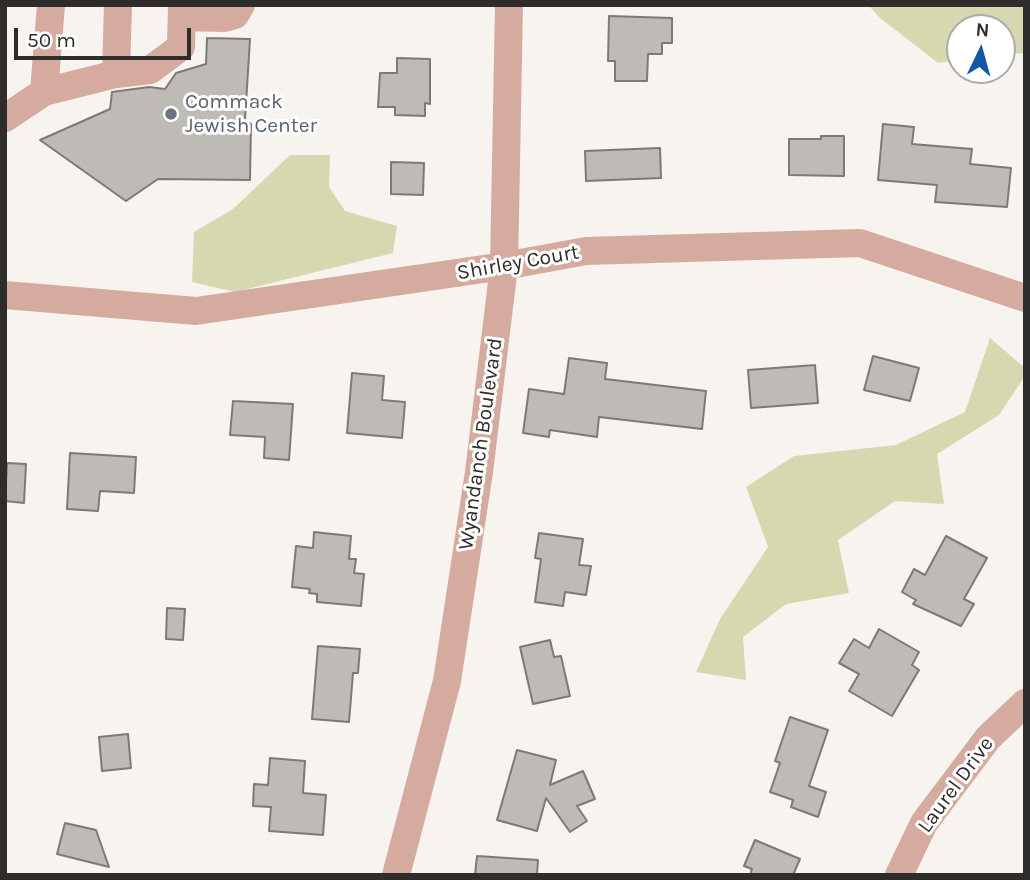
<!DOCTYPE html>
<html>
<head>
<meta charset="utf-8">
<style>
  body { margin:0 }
  #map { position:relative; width:1030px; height:880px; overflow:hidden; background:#f7f3ee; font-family:Karla,sans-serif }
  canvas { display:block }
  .frame { position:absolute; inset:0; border:7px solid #2f2d2b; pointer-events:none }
  .north { position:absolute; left:946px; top:14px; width:70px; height:70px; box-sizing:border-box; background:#fff; border:2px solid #acabaa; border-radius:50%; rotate:5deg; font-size:19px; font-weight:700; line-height:28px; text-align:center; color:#2f2d2b }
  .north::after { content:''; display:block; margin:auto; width:24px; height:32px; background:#1157a7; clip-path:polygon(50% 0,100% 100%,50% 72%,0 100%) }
  .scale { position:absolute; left:14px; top:28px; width:177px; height:32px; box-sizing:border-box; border:4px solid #2f2d2b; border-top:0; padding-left:9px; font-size:21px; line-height:24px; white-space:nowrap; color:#2f2d2b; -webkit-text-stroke:5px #fff; paint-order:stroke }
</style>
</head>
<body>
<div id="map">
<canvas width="1030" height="880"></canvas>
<div class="frame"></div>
<div class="north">N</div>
<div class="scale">50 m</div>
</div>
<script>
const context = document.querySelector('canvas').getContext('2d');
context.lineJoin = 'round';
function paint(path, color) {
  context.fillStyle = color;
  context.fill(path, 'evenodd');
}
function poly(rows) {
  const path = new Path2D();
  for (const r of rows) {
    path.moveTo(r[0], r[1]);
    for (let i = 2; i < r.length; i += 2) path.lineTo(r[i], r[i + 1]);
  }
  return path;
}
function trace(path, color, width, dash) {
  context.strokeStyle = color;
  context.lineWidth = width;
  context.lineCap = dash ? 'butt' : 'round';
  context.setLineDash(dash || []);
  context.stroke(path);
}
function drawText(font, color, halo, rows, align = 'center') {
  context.font = font + ' Karla,sans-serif';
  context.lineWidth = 6;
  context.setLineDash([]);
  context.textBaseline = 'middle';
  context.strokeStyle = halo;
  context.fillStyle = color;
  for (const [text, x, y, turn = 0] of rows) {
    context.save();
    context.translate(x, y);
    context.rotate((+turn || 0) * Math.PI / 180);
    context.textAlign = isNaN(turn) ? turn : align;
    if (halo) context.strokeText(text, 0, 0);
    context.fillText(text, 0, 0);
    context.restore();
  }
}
paint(poly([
  [868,5,1025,5,1025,53,1002,55,1002,28,960,28,960,60,938,63,880,18],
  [290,155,330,155,329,187,345,211,397,226,393,253,235,292,192,282,194,232,233,209],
  [990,338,1025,368,1025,376,999,415,937,454,944,504,895,501,838,540,849,593,786,604,743,637,746,680,696,672,720,619,768,547,746,487,794,456,896,445,965,412]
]), '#d6d9af');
const building = poly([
  [609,16,672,18,672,43,662,43,662,54,648,54,647,81,615,81,615,61,608,61,609,16],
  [207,38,250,39,245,120,251,124,250,180,158,179,126,201,40,140,110,109,112,92,149,87,165,89,176,73,206,64,207,38],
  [397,58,430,59,430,104,425,103,425,116,395,115,395,107,378,107,380,73,397,73,397,58],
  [883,124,914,127,912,144,972,149,970,164,1011,168,1007,207,935,202,937,185,878,180,883,124],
  [821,136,844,136,844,176,789,175,789,139,821,139,821,136],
  [660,148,661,178,586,181,585,151,660,148],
  [391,162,424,163,423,195,391,194,391,162],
  [873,356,919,368,910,401,864,390,873,356],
  [569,358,607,363,605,379,706,391,702,429,599,417,597,437,550,430,549,437,523,433,529,389,564,394,569,358],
  [815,365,818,403,751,408,748,370,815,365],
  [352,373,384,376,382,400,405,402,402,438,347,433,352,373],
  [233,401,293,404,289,460,264,458,265,437,230,435,233,401],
  [70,453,136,457,134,493,100,491,98,511,67,509,70,453],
  [7,463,26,464,24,503,5,501,7,463],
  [314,532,351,536,349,559,356,559,354,573,364,574,361,606,317,602,317,594,309,593,310,589,292,587,296,546,313,548,314,532],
  [539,533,583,539,579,565,591,566,586,595,565,592,563,606,535,602,541,559,535,558,539,533],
  [946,536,987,558,964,599,974,604,961,626,913,604,916,600,902,592,914,569,925,575,946,536],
  [167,608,185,609,183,640,166,639,167,608],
  [879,629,919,652,912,665,919,670,892,716,849,691,859,674,839,663,854,639,869,648,879,629],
  [550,640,554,657,561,656,570,696,533,704,520,647,550,640],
  [318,646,360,649,358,673,353,673,349,722,312,719,318,646],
  [790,717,828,730,809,786,826,792,818,817,791,807,793,800,770,792,780,763,775,761,790,717],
  [128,734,131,768,102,771,99,737,128,734],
  [517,750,556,760,550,785,583,771,595,799,577,806,587,821,570,832,546,798,537,831,497,820,517,750],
  [270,758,305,761,303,793,326,795,323,835,269,831,271,807,253,806,254,784,268,785,270,758],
  [65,823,96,830,109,867,57,854,65,823],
  [755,840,800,859,793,875,750,875,752,869,744,866,755,840],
  [477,856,538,860,537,875,475,875,477,856]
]);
paint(building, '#bebab5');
trace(building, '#7d7975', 2);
trace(poly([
  [118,5,116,74,150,70,181,47,182,5],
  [182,17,224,18,235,15,241,5],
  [44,92,116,74],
  [5,118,44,92,51,5],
  [5,295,196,311,504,266,586,251,860,243,1025,298],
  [396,875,447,681,479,472,504,266,509,5],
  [899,875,924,823,988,738,1025,703]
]), '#d6ab9f', 28);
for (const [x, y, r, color] of [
  [171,114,7,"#6b7280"]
]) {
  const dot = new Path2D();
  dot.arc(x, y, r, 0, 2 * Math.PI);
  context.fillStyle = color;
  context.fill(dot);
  trace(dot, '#fff', 2.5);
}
drawText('21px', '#5b616d', '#fff', [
  ["Commack",185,102],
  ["Jewish Center",185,126]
], 'left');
drawText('21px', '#2f2d2b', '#fff', [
  ["Shirley Court",518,263,-10],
  ["Wyandanch Boulevard",481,444,-82],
  ["Laurel Drive",956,785,-54]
]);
</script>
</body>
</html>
